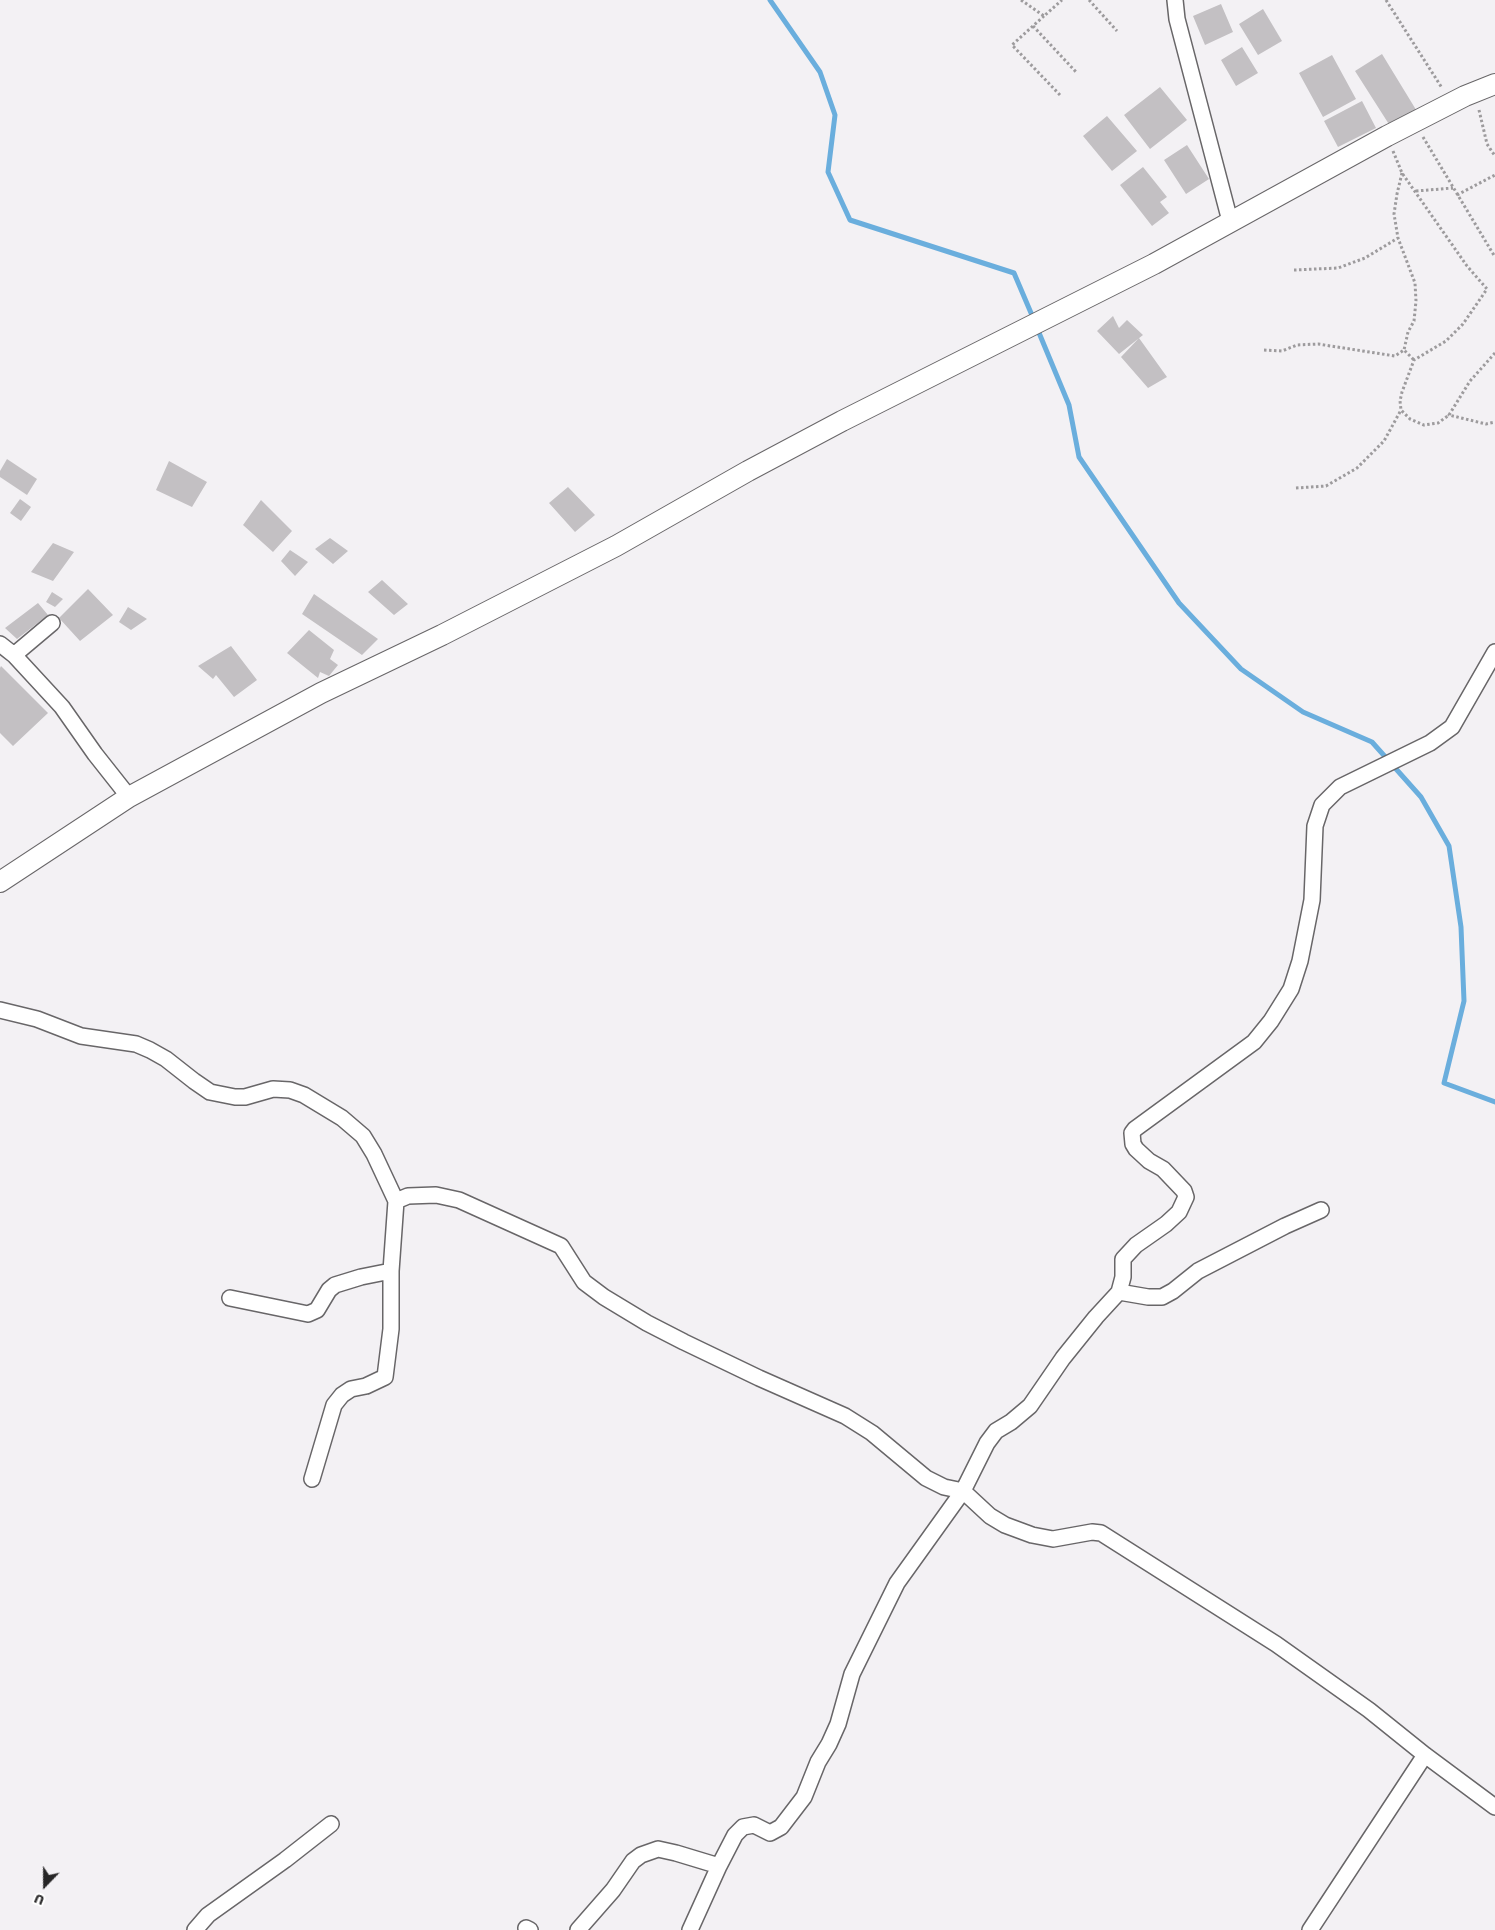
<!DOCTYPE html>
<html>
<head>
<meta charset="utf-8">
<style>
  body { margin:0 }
  #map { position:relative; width:1495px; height:1930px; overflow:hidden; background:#f3f1f4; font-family:Signika,sans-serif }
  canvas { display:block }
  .north { position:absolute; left:20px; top:1860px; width:50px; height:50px; -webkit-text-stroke:4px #fff; paint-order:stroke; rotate:202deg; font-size:14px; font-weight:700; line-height:20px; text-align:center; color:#262526 }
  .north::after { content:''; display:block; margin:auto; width:18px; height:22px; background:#262526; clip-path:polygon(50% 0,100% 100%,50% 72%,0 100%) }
</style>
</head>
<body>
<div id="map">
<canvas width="1495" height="1930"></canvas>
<div class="north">U</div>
</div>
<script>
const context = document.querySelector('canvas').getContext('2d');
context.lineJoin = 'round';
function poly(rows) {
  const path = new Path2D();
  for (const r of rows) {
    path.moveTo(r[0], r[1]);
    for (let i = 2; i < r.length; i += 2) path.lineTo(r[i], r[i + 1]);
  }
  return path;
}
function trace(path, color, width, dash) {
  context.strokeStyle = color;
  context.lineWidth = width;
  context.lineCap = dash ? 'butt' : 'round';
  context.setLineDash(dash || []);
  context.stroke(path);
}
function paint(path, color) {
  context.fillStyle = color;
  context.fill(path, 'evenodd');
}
trace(poly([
  [770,0,820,72,835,115,828,172,850,220,1014,273,1034,320],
  [1037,328,1069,405,1079,457,1179,603,1241,669,1303,712,1372,742,1421,797,1449,846,1461,927,1464,1001,1444,1083,1495,1102]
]), '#6aaedd', 5);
paint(poly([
  [1221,4,1233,32,1205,45,1193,16],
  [1263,9,1282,41,1258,55,1239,24],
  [1242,47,1258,73,1236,86,1221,60],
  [1382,54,1418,113,1392,129,1355,71],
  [1332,55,1356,99,1323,117,1299,73],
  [1160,87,1187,120,1150,149,1124,115],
  [1362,101,1376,128,1338,147,1324,121],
  [1107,116,1137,151,1112,171,1083,136],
  [1187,145,1209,179,1186,194,1164,160],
  [1143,167,1167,197,1160,202,1169,213,1152,226,1120,185],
  [1113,316,1119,328,1127,320,1143,335,1119,354,1097,331],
  [1139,338,1167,377,1148,388,1121,357],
  [7,459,37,479,27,495,0,477,0,471],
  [169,461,207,482,192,507,156,490],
  [568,487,595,515,575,532,549,503],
  [20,499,31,507,21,521,10,513],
  [261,500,292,531,273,552,243,525],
  [330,538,348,551,333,564,315,549],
  [53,543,74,552,53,581,31,572],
  [290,550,308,562,295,576,281,561],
  [382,580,408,604,394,615,368,592],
  [88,589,113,615,80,641,59,618],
  [52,592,63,599,55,607,46,602],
  [314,594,378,639,362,655,302,614],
  [38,603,48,615,17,639,5,628],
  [128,607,147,619,131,630,119,622],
  [309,630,334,650,330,659,338,665,329,676,320,672,318,678,287,653],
  [231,646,257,680,234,697,216,675,213,679,198,666],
  [1,666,48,713,13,746,0,733,0,668]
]), '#c3c0c3');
const minor = poly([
  [1175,0,1177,19,1230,221],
  [0,644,14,655,62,707,95,754,129,797],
  [14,655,52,623],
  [0,1010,37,1019,81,1036,136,1044,150,1050,166,1059,194,1081,210,1092,235,1097,245,1097,273,1089,290,1090,304,1095,342,1118,363,1136,374,1154,396,1201,408,1196,436,1195,459,1200,561,1246,584,1282,604,1297,647,1323,684,1342,759,1378,845,1416,872,1433,926,1478,944,1487,963,1491,990,1516,1005,1525,1032,1535,1053,1539,1092,1532,1101,1533,1276,1644,1369,1710,1425,1755,1495,1807],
  [1119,1292,1148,1297,1162,1297,1173,1291,1198,1271,1285,1226,1321,1210],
  [230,1298,308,1314,317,1310,329,1290,335,1285,361,1277,391,1271],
  [312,1479,334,1405,342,1395,351,1389,366,1386,385,1377,391,1329,391,1271,396,1201],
  [526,1928,530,1930],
  [195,1930,208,1915,285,1860,331,1824],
  [578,1930,613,1890,633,1861,641,1855,658,1849,676,1853,719,1866],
  [690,1930,719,1866,735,1835,743,1827,754,1825,770,1833,781,1827,804,1797,818,1762,829,1744,838,1724,852,1674,897,1583,963,1491,987,1443,996,1431,1011,1422,1030,1406,1063,1358,1096,1317,1119,1292,1123,1277,1123,1259,1136,1245,1166,1224,1179,1212,1186,1197,1184,1191,1163,1169,1149,1161,1136,1149,1133,1144,1132,1133,1135,1129,1254,1042,1271,1021,1291,989,1300,961,1312,900,1315,826,1322,805,1340,787,1430,743,1452,727,1495,652],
  [1310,1930,1425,1755]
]);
const tertiary = poly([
  [0,882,129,797,321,693,442,635,616,546,748,471,842,421,1154,264,1387,136,1465,96,1495,84]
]);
trace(minor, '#686668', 18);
trace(tertiary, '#686668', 22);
trace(poly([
  [1021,0,1044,16,1062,0],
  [1089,0,1117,31],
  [1386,0,1442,88],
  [1044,16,1012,45,1060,95],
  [1033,26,1077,73],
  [1479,110,1487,144,1495,156],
  [1423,137,1495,257],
  [1393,151,1402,173,1467,266,1487,289,1463,324,1446,341,1414,360,1402,392,1400,401,1401,410,1410,419,1424,425,1438,423,1449,415],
  [1402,173,1397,194,1394,214,1398,238,1415,283,1416,301,1414,321,1408,332,1404,350],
  [1416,191,1453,188],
  [1457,195,1495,175],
  [1294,270,1338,268,1365,258,1398,238],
  [1264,350,1282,351,1297,345,1318,344,1395,356,1404,350,1414,360],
  [1495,353,1470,381,1449,415,1486,424,1495,422],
  [1296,488,1326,486,1357,468,1384,441,1401,410]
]), '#9d9b9d', 3, [2.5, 2.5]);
trace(minor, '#fff', 15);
trace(tertiary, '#fff', 20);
</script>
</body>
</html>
